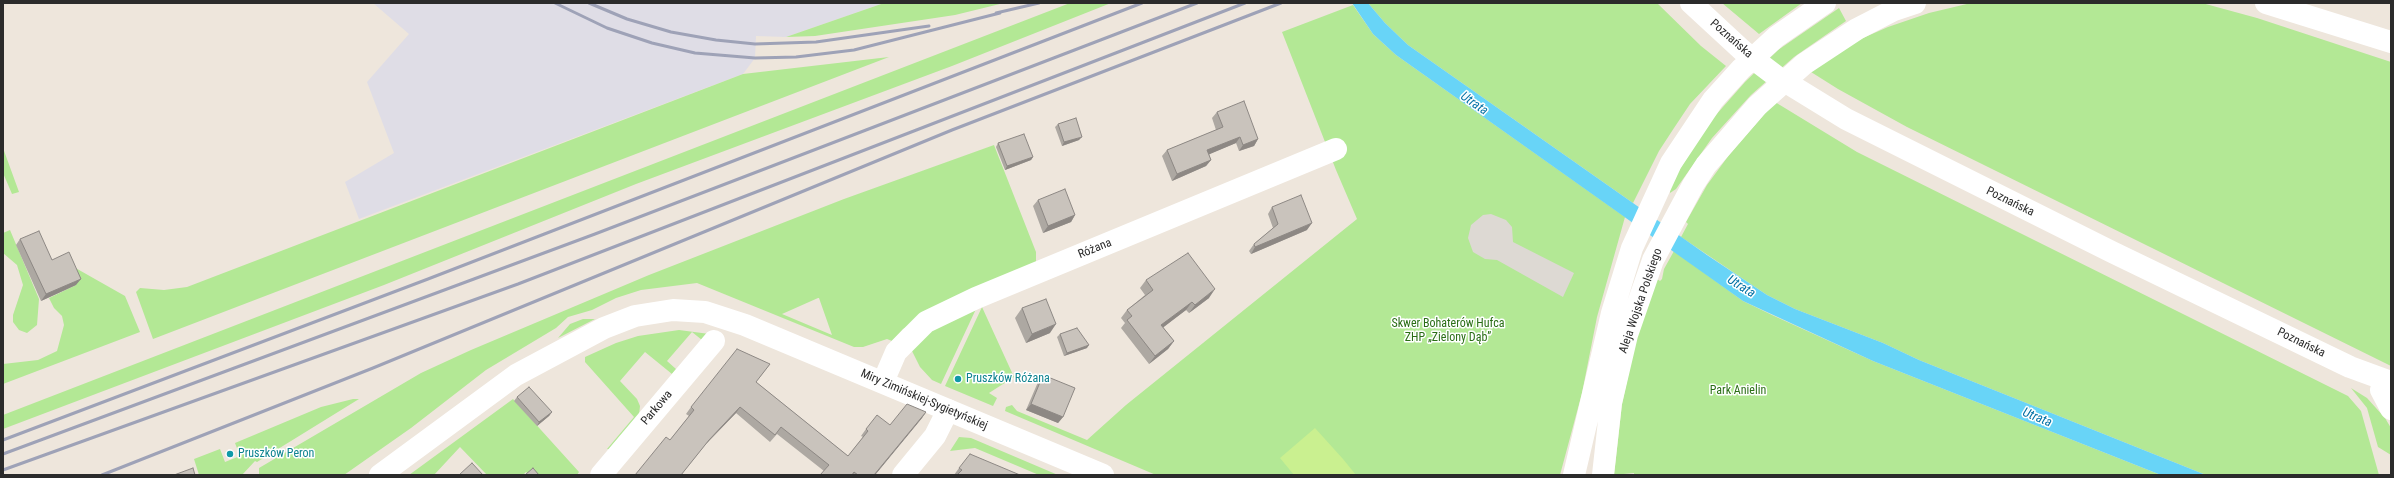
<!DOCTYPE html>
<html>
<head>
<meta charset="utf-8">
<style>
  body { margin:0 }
  #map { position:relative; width:2394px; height:478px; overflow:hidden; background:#eee6dc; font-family:"Roboto Condensed",sans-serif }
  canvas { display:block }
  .frame { position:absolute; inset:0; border:4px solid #2b2b2b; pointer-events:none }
</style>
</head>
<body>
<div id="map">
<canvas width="2394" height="478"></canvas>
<div class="frame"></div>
</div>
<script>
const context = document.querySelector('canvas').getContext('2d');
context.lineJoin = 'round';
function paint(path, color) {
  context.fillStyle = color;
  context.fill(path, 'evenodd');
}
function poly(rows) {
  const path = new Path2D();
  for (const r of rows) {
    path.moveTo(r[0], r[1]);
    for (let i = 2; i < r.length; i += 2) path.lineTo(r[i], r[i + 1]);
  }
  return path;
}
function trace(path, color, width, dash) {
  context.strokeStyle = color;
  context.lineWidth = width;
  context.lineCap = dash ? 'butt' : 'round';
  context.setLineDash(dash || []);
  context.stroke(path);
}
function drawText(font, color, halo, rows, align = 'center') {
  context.font = font + ' "Roboto Condensed",sans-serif';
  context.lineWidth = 3;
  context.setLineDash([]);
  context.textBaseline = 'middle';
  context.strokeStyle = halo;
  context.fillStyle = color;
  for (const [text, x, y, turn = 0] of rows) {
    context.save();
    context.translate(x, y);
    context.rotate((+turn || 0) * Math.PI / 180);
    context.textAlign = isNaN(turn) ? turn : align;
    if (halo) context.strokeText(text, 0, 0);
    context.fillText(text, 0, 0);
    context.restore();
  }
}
paint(poly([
  [373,3,884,3,786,37,756,36,755,58,743,74,359,219,345,182,394,153,367,82,409,34]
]), '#dfdde6');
paint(poly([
  [884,3,1004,3,955,15,815,36,786,37],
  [1070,3,1111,3,952,66,636,184,384,285,3,429,3,415],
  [1368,3,1657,3,1701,46,1726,66,1690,104,1674,128,1659,151,1633,203,1408,45,1385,23],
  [1722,3,1802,3,1759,34],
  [1971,3,2202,3,2257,18,2391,62,2391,366,1907,127,1838,89,1811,72,1856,41,1888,27,1929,13],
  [1353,5,1373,34,1396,55,1625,217,1597,317,1582,393,1560,475,1156,475,1005,411,1006,407,1012,405,1017,411,1087,440,1126,405,1357,219,1336,170,1282,32],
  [1839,8,1846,21,1794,57,1751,95,1712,138,1676,189,1670,193,1669,187,1707,125,1745,82,1778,50],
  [889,57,153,339,136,292,140,288,164,290,187,287,743,74],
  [1775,102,1857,152,2348,396,2361,411,2379,475,2206,475,1919,360,1883,343,1795,309,1767,295,1681,237,1688,224,1686,222,1707,185,1729,155],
  [994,145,1036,252,1036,266,921,319,903,329,892,341,887,339,863,347,854,347,697,283,641,290,616,298,592,310,568,317,556,328,486,370,411,428,344,475,259,475,259,468,421,373,471,350,649,275,844,199],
  [818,298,819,298,832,335,782,314],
  [3,148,19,192,12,194,3,173],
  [10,230,39,299,37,325,27,333,19,330,13,322,13,315,23,285,17,265,3,253,3,233],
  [1674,251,1743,301,1772,315,1873,361,2161,475,1634,475,1634,473,1614,475,1622,404,1637,335,1657,279,1660,281,1662,279,1664,269],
  [72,266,125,296,140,332,3,384,3,364,38,360,57,351,64,325,62,316,54,308,49,298,76,285],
  [982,307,1014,377,989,393,997,398,993,406,945,386],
  [976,309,941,384,932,380,920,367,911,349,918,336],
  [583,319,595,319,558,338,570,324],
  [679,330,717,335,702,340,692,332,667,361,676,369,672,374,645,352,620,381,637,399,640,406,639,415,609,449,607,449,634,417,585,362,585,357,616,343,638,336],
  [2351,388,2367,398,2385,418,2391,428,2391,455,2378,447,2367,408],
  [353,399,359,399,257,462,255,461,242,475,199,475,194,459,220,449,225,462,240,456,235,443,321,407],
  [513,399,579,472,577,475,529,475,526,472,523,475,487,475,460,447,434,475,409,475],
  [959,437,971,438,1058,475,1039,475,975,448,950,451]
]), '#b3e895');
paint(poly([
  [1315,428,1343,459,1356,475,1294,475,1280,458]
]), '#caf090');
paint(poly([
  [1491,214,1506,220,1512,227,1513,242,1574,273,1563,297,1497,260,1485,259,1473,252,1468,238,1471,225,1483,215]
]), '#ddd9d3');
paint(poly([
  [1352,3,1368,3,1385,23,1408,45,1707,255,1767,295,1795,309,1883,343,1919,360,2206,475,2161,475,1873,361,1743,301,1396,55,1373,34]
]), '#68d4f7');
trace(poly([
  [883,382,896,352,926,322,976,298,1336,149],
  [601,475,714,341],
  [903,475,935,436,948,410]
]), '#fff', 22);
trace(poly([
  [380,475,516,375,604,328,635,316,673,310,705,312,745,325,1103,475]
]), '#fff', 22);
trace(poly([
  [1691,3,1743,51,1776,76,1846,119,2112,252,2350,367,2391,382],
  [2266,3,2391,42],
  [2381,390,2391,409],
  [1574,475,1612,313,1632,248,1671,163,1713,100,1741,69,1776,37,1825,3],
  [1603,475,1611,403,1627,335,1653,260,1693,185,1706,165,1757,106,1804,64,1857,29,1894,10,1915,3]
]), '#fff', 22);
trace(poly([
  [555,3,607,28,652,43,695,53,755,58,796,57,854,50,1000,13],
  [589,3,627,19,671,32,716,40,755,44,816,42,929,26],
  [996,13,1039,3],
  [3,440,428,279,1142,3],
  [3,454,595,234,1197,3],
  [3,470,518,284,1245,3],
  [102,475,373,368,952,130,1281,3]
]), '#9ea2b7', 3);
paint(poly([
  [1217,112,1258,139,1254,146,1239,151,1236,143,1209,154,1211,160,1206,166,1172,181,1162,156,1167,150,1216,130,1212,118],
  [1058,124,1079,140,1062,146,1055,127],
  [998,143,1033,157,1031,160,1005,170,996,147],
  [1038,200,1075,215,1071,222,1043,233,1033,206],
  [1272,207,1307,230,1251,254,1249,251,1254,244,1273,228,1268,214],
  [20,239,52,260,76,285,41,301,16,245],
  [1146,280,1209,298,1189,313,1186,310,1163,327,1174,341,1168,349,1149,364,1121,328,1125,323,1121,318,1127,310,1145,295,1140,288],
  [1022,308,1050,333,1026,343,1015,318],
  [1060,334,1087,348,1064,356,1057,337],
  [770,364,756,382,848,456,863,437,861,436,866,429,890,425,926,412,922,418,875,475,820,475,824,471,777,434,770,442,736,413,704,446,681,475,635,475,670,440,689,416,686,414,691,407],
  [1043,375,1063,417,1058,423,1026,410,1038,382],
  [517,397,552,412,549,416,537,426,514,401],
  [959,468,1020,475,954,475]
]), '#ada8a2');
paint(poly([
  [1082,137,1079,140,1062,146,1064,142],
  [1240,137,1236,143,1203,157,1207,150],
  [1258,139,1254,146,1239,151,1243,145],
  [1033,157,1031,160,1005,170,1007,166],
  [1211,160,1206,166,1172,181,1177,174],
  [1075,215,1071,222,1043,233,1048,226],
  [1312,223,1307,230,1251,254,1255,247],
  [81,279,76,285,41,301,46,294],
  [1215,289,1209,298,1189,313,1195,305],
  [1192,302,1186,310,1156,333,1161,325],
  [1056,324,1050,333,1026,343,1032,334],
  [1174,341,1168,349,1149,364,1155,356],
  [1089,345,1087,348,1064,356,1067,353],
  [1031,404,1063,417,1058,423,1026,410],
  [740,407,736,413,704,446,681,475,709,440],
  [552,412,549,416,537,426,539,422],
  [926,412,922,418,875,475,874,475]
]), '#8d8884');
const building = poly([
  [1244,101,1258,139,1243,145,1240,137,1207,150,1211,160,1177,174,1167,150,1223,127,1217,112,1244,101],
  [1076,118,1082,137,1064,142,1058,124,1076,118],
  [1024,134,1033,157,1007,166,998,143,1024,134],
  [1065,189,1075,215,1048,226,1038,200,1065,189],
  [1301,195,1312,223,1255,247,1254,244,1278,224,1272,207,1301,195],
  [39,231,52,260,69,252,81,279,46,294,20,239,39,231],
  [1188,253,1215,289,1195,305,1192,302,1161,325,1174,341,1155,356,1127,320,1132,316,1127,310,1153,290,1146,280,1188,253],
  [1046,299,1056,324,1032,334,1022,308,1046,299],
  [1077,328,1089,345,1067,353,1060,334,1077,328],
  [737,349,770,364,756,382,848,456,868,431,866,429,877,415,890,425,907,404,926,412,874,475,858,475,854,472,852,475,820,475,829,465,781,427,775,435,740,407,709,440,681,475,635,475,666,437,670,440,694,410,691,407,737,349],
  [1043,375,1075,388,1063,417,1031,404,1043,375],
  [529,387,552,412,539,422,517,397,529,387],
  [970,454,1020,475,957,475,962,470,959,468,970,454],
  [472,463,483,475,459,475,472,463],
  [193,468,195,475,174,475,193,468],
  [533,468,539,475,525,475,533,468]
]);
paint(building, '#c9c3bc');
trace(building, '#8d8884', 1);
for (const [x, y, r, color] of [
  [958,379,4,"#0f9aa8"],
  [230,454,4,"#0f9aa8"]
]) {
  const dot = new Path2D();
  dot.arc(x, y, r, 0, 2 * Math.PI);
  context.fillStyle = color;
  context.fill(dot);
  trace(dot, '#fff', 1.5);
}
drawText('12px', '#2b2b2b', '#fff', [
  ["Poznańska",1731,39,41],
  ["Poznańska",2010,202,26],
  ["Różana",1095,249,-22],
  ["Aleja Wojska Polskiego",1641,301,-71],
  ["Poznańska",2301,343,26],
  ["Miry Zimińskiej-Sygietyńskiej",924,400,23],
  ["Parkowa",657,408,-50]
]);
drawText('12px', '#2a6e15', '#fff', [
  ["Skwer Bohaterów Hufca",1448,324],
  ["ZHP „Zielony Dąb”",1448,338],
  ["Park Anielin",1738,391]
]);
drawText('12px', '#0d838f', '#fff', [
  ["Pruszków Różana",966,379],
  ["Pruszków Peron",238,454]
], 'left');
drawText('italic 13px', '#0472a6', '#fff', [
  ["Utrata",1474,104,35],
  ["Utrata",1741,287,32],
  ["Utrata",2037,418,22]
]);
</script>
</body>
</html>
